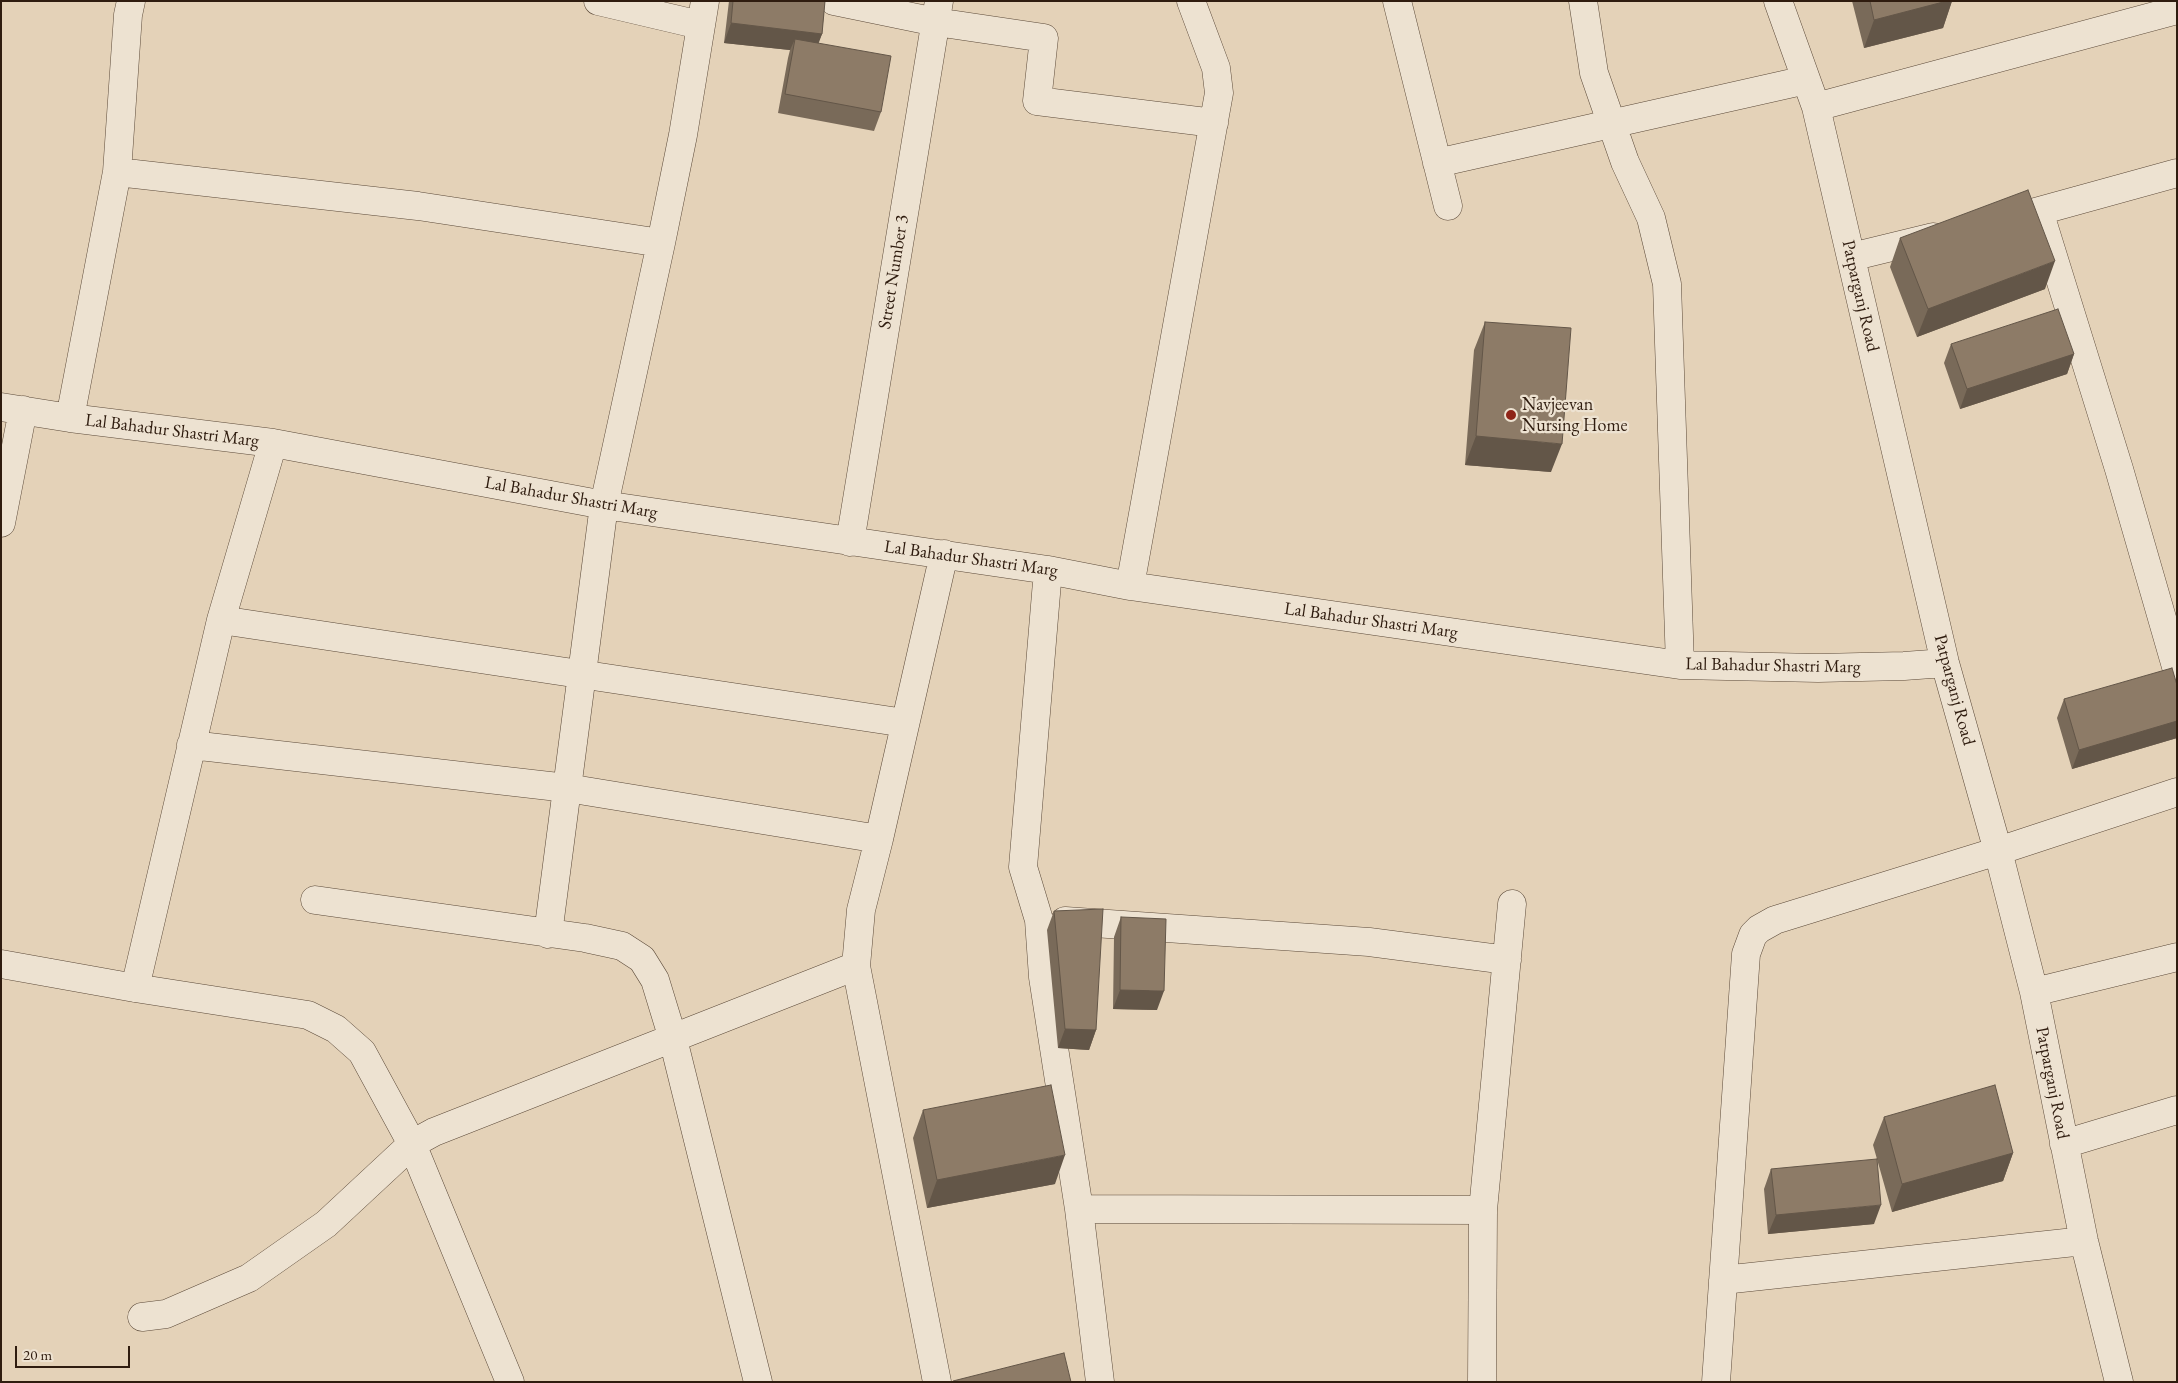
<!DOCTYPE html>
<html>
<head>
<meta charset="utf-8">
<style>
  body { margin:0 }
  #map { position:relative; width:2178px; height:1383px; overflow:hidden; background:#e4d2b8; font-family:"EB Garamond",serif }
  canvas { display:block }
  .frame { position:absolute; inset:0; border:2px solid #2f1c0f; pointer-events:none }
  .scale { position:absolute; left:15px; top:1346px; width:115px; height:22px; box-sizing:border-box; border:2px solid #2f1c0f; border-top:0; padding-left:6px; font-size:15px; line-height:18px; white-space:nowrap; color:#2f1c0f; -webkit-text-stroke:4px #ede2d1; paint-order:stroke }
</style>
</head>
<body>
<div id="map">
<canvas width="2178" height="1383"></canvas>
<div class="frame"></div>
<div class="scale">20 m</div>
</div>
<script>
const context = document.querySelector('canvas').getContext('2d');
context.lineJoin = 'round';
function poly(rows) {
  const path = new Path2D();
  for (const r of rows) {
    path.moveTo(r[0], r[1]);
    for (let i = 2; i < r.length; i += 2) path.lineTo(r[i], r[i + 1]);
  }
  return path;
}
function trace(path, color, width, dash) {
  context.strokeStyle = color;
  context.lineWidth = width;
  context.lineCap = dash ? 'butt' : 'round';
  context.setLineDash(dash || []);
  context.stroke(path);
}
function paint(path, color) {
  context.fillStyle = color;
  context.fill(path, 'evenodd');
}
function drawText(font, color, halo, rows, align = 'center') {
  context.font = font + ' "EB Garamond",serif';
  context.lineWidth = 4.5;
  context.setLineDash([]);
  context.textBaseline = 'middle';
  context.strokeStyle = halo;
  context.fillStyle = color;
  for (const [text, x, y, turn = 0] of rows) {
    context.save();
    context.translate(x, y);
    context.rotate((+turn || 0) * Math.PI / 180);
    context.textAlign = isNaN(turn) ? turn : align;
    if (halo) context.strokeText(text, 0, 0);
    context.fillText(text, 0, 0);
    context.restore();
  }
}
const minor = poly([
  [598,1,700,25],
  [834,1,936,22,1044,38,1037,101,1214,123],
  [1397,1,1448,206],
  [1583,1,1594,73,1625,162,1651,218,1667,284,1680,665],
  [1778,1,1816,107,1945,663,1998,851,2034,992,2084,1241,2119,1382],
  [1816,107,2177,10],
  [1437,163,1806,80],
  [117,172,418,206,661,243],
  [2039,211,2119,469,2177,670],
  [2021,216,2177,173],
  [1851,257,1933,237],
  [1,407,70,418,273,443,604,505,1048,570,1130,586,1680,665,1818,668,1904,666,1945,663],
  [70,418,117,172,128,15,131,1],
  [1,523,23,410],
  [850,542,939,1],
  [1048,570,1023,867,1039,920,1043,977,1079,1209,1100,1382],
  [1130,586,1219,93,1216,68,1191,1],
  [221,620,905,723],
  [191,745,567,788,879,839],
  [315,900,585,938,622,946,642,959,655,980,673,1039,758,1382],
  [1065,921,1369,942,1507,960],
  [548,934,604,505,661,243,683,135,705,1],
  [1,964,135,988,308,1015,336,1029,362,1052,412,1144,510,1382],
  [135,988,221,620,273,443],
  [2034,992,2177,957],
  [2064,1144,2177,1110],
  [1079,1209,1483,1210],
  [1723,1280,2084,1241],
  [142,1317,166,1314,249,1278,326,1224,412,1144,434,1132,856,966],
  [937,1382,856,966,861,910,879,839,944,554],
  [1482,1382,1483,1210,1512,904],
  [1716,1382,1746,954,1753,935,1759,929,1775,920,1998,851,2177,792]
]);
trace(minor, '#5c4a39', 29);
trace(minor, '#ede2d1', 28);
paint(poly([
  [729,1,825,1,822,34,818,43,881,112,874,131,778,113,788,58,790,50,724,43],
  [1852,1,1952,1,1943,28,1864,48],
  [1900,238,2045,289,1917,337,1890,267],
  [1485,322,1551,472,1465,465,1474,350],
  [1951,344,2074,354,2067,374,1960,409,1944,363],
  [2177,685,2177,738,2072,769,2057,718,2064,699],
  [1054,911,1096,1030,1089,1050,1058,1048,1047,930],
  [1121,917,1157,1010,1113,1009,1114,937],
  [923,1110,1055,1184,927,1208,913,1138],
  [1884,1117,2013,1153,2003,1181,1892,1212,1873,1145],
  [1771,1169,1874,1224,1768,1234,1764,1189]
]), '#796a59');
paint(poly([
  [1947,1,1952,1,1943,28,1864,48,1874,20],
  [731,23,822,34,815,53,795,39,790,50,724,43],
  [2055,261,2045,289,1917,337,1928,309],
  [2074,354,2067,374,1960,409,1967,389],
  [1476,436,1562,444,1551,472,1465,465],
  [2177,721,2177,738,2072,769,2079,750],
  [1120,990,1164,991,1157,1010,1113,1009],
  [1065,1029,1096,1030,1089,1050,1058,1048],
  [2013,1153,2003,1181,1892,1212,1902,1184],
  [1065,1155,1055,1184,927,1208,937,1180],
  [1881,1205,1874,1224,1768,1234,1776,1215]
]), '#635648');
const building = poly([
  [733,1,825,1,822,34,731,23,733,1],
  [1870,1,1947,1,1874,20,1870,1],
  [795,39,891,56,881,112,785,94,795,39],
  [2028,190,2055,261,1928,309,1900,238,2028,190],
  [2058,309,2074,354,1967,389,1951,344,2058,309],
  [1485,322,1571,328,1562,444,1476,436,1485,322],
  [2172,668,2177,685,2177,721,2079,750,2064,699,2172,668],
  [1103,909,1096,1030,1065,1029,1054,911,1103,909],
  [1121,917,1166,919,1164,991,1120,990,1121,917],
  [1051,1085,1065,1155,937,1180,923,1110,1051,1085],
  [1995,1085,2013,1153,1902,1184,1884,1117,1995,1085],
  [1877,1159,1881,1205,1776,1215,1771,1169,1877,1159],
  [1064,1353,1071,1382,953,1382,953,1381,1064,1353]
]);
paint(building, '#8d7b67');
trace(building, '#635648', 1);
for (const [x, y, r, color] of [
  [1511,415,6,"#8f2418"]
]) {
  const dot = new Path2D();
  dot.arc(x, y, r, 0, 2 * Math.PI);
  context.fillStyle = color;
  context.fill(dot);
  trace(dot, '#ede2d1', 2);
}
drawText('18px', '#2f1c0f', '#ede2d1', [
  ["Street Number 3",894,272,-81],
  ["Patparganj Road",1860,296,77],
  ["Lal Bahadur Shastri Marg",172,431,7],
  ["Lal Bahadur Shastri Marg",571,498,10],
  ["Lal Bahadur Shastri Marg",971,559,8],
  ["Lal Bahadur Shastri Marg",1371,621,8],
  ["Lal Bahadur Shastri Marg",1773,666,1],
  ["Patparganj Road",1954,690,75],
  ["Patparganj Road",2052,1083,79]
]);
drawText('18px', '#2f1c0f', '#ede2d1', [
  ["Navjeevan",1522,405],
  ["Nursing Home",1522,426]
], 'left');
</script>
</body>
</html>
